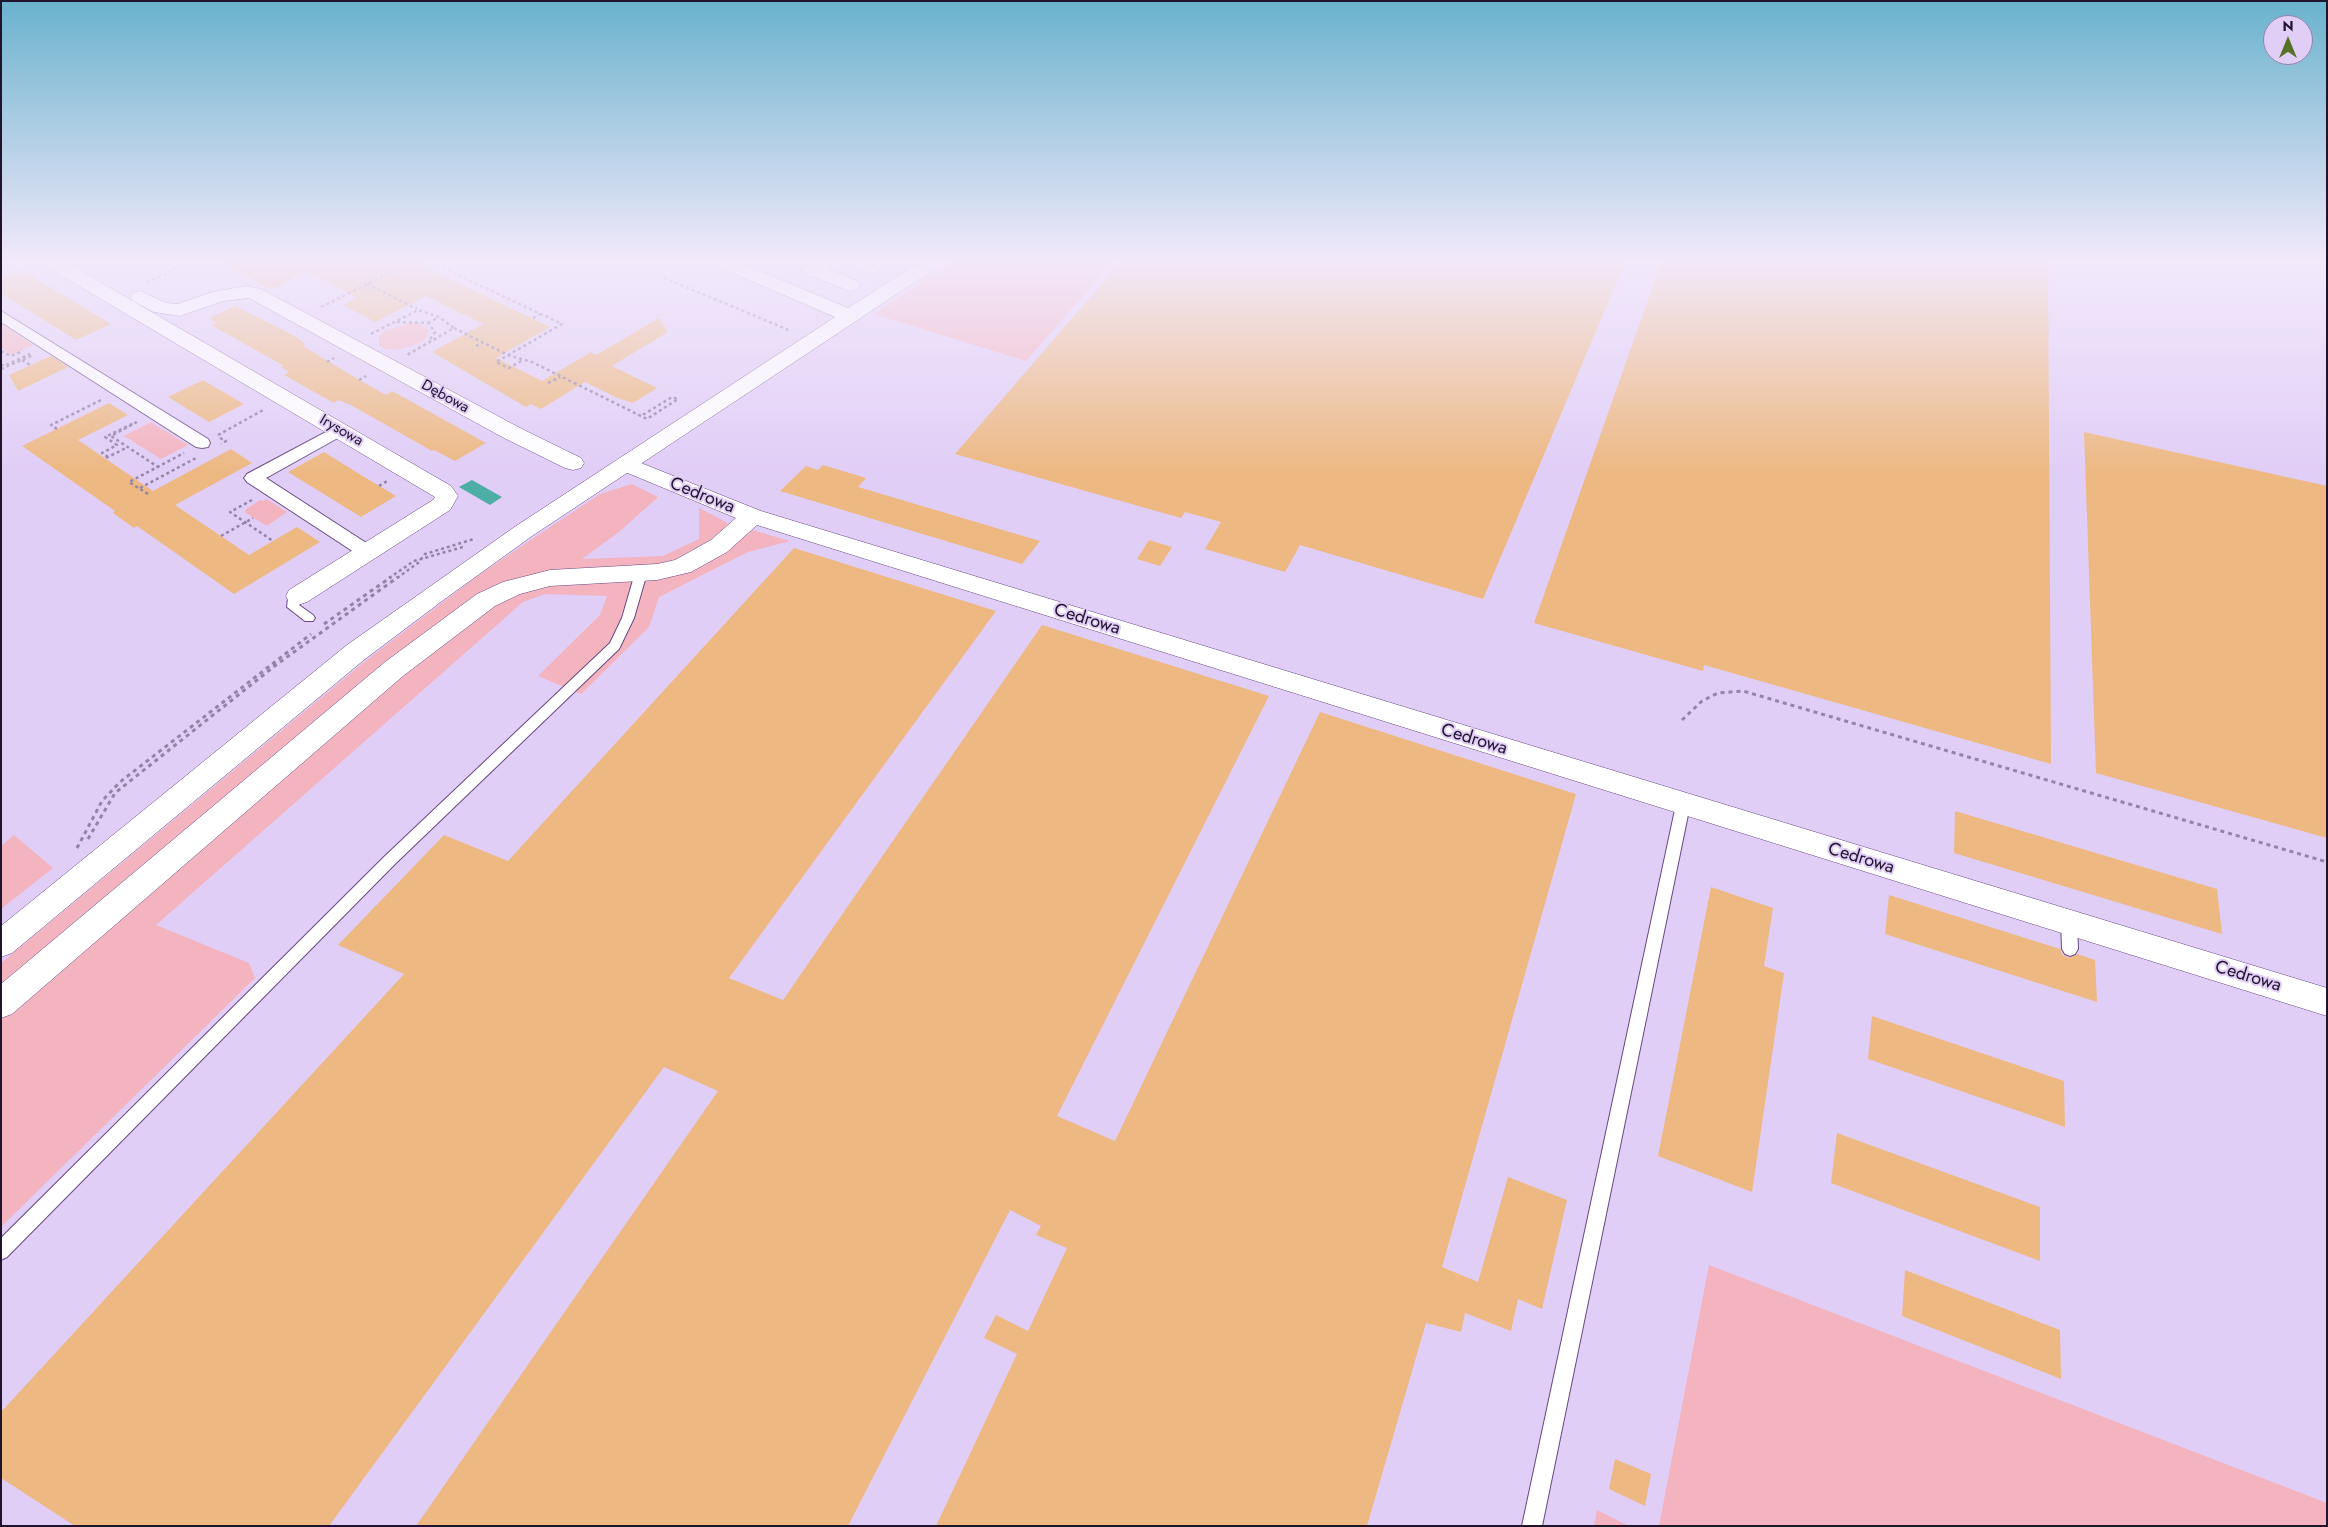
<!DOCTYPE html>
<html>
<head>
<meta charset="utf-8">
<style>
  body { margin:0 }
  #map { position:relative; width:2328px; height:1527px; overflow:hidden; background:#e1cef7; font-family:Jost,sans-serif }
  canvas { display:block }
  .frame { position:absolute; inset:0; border:2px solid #20132c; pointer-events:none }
  .north { position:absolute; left:2263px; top:15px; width:50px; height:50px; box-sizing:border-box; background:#e1cef7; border:1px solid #9483a6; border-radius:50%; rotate:0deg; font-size:14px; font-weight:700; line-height:20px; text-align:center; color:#20132c }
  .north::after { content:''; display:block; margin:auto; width:18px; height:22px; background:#577226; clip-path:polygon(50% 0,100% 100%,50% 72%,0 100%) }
</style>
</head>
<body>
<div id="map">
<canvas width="2328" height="1527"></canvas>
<div class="frame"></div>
<div class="north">N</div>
</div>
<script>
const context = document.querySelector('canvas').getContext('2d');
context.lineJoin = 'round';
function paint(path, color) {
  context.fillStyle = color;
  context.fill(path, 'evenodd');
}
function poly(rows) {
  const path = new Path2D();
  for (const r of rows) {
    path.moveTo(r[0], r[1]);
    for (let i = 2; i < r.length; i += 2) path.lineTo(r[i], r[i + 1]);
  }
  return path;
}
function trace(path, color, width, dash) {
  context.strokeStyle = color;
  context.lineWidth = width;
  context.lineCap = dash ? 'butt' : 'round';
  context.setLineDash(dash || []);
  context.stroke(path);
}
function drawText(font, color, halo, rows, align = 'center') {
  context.font = font + ' Jost,sans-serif';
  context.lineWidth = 4;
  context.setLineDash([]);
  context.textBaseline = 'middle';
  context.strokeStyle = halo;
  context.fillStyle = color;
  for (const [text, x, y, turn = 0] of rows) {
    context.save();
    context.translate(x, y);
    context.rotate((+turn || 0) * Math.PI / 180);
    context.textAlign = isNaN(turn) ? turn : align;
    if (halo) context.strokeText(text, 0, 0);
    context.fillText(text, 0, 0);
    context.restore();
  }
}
paint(poly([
  [956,260,1115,260,1026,361,874,314],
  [410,323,420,324,429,330,427,337,420,343,397,350,386,349,379,346,379,336,386,330],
  [1,324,33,345,12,355,1,347],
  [151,422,188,445,161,459,124,436],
  [632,484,658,497,619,532,582,559,663,556,699,539,699,508,728,523,790,541,748,552,659,597,649,627,581,694,538,676,600,615,607,596,545,594,523,602,156,925,249,963,255,978,1,1227,1,963,369,658,476,577,535,537,600,494],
  [267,499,287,512,267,526,246,513,245,510,260,500,263,501],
  [14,835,53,868,1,909,1,846],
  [1709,1265,2327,1503,2327,1526,1659,1526],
  [1597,1510,1629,1526,1594,1526]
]), '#f3b3bf');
paint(poly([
  [472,480,502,497,490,505,459,487]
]), '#4caea4');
paint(poly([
  [217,260,417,260,436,272,550,327,496,358,542,381,591,352,596,355,659,318,668,332,612,366,657,388,633,403,615,397,585,382,541,409,531,404,526,407,432,352,483,324,426,296,375,322,343,305,356,298,352,295,306,271,277,287,268,288],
  [1122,260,1626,260,1483,599,1300,545,1285,572,1205,549,1221,522,1185,512,1181,518,955,454],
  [1662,260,2048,260,2051,764,1704,665,1703,671,1534,623],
  [20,269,37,279,111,324,76,340,1,293,1,277],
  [235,306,295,336,306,344,303,346,356,378,386,395,392,391,486,443,455,461,434,450,432,451,349,404,338,400,334,403,284,375,289,372,281,367,284,366,211,325,216,323,209,318],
  [51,356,68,367,18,391,9,375],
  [203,380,244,404,209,422,168,397],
  [109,403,128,415,78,440,153,491,231,449,252,463,175,505,249,555,297,527,320,542,234,594,137,526,134,528,113,513,115,511,22,446],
  [2084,432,2327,486,2327,838,2096,773],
  [324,452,361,475,396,496,361,517,288,472],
  [823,465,866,478,858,487,1040,541,1022,564,780,491,806,466,818,470],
  [1149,540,1172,547,1160,566,1137,559],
  [794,548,996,611,729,978,783,1000,1042,625,1269,696,1057,1116,1115,1141,1320,712,1576,794,1442,1267,1478,1282,1508,1177,1567,1200,1542,1309,1518,1299,1511,1331,1465,1313,1461,1332,1426,1323,1367,1526,936,1526,1017,1354,984,1338,996,1315,1028,1331,1067,1248,1036,1235,1041,1226,1010,1210,848,1526,416,1526,718,1091,664,1067,329,1526,75,1526,1,1478,1,1412,404,974,338,945,444,835,508,861],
  [1955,811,2217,889,2222,934,1954,853],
  [1711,887,1773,908,1764,966,1784,973,1752,1192,1658,1156],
  [1889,895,2060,949,2063,955,2069,958,2077,954,2095,960,2097,1002,1885,934],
  [1872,1016,2064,1081,2065,1127,1868,1059],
  [1837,1133,2040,1207,2040,1261,1831,1183],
  [1905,1270,2060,1330,2061,1379,1902,1316],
  [1615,1459,1651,1474,1645,1506,1609,1489]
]), '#edb882');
const service = poly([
  [641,569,647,573,634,618,619,649,395,864,7,1257,1,1260,1,1238,385,856,610,643,622,618,635,573,641,569],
  [298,592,304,596,299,605,313,615,315,618,313,621,305,621,287,607,288,598,298,592],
  [1683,799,1688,801,1690,805,1542,1526,1522,1526,1676,805,1678,801,1683,799],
  [2069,915,2074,916,2077,921,2078,949,2075,954,2070,956,2065,954,2062,949,2061,921,2064,916,2069,915]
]);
const pedestrian = poly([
  [1,311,208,439,210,443,208,447,202,448,196,447,1,322,1,311],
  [339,425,345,426,347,430,345,434,266,478,374,548,376,552,374,556,367,558,360,556,247,482,244,478,247,474,339,425]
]);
const minor = poly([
  [40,260,62,260,451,486,458,496,453,505,450,510,307,602,298,605,289,602,286,596,289,590,433,500,435,497,42,264,40,260],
  [813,260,835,260,826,268,857,281,860,285,857,289,850,291,804,273,802,269,813,260],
  [843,260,869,260,879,263,881,267,879,271,872,273,845,264,843,260],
  [246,286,261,289,520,428,581,458,584,463,581,468,573,470,565,468,504,438,249,298,223,301,180,316,154,312,133,301,130,297,133,293,140,291,166,303,178,304,212,292,246,286],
  [626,457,761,511,2327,988,2327,1016,757,525,727,552,691,572,657,580,550,586,520,594,495,606,403,676,12,1014,1,1018,1,984,385,662,477,594,503,582,550,570,657,564,675,560,711,540,736,518,618,469,615,464,618,459,626,457]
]);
const tertiary = poly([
  [710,260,734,260,848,308,923,260,944,260,942,264,532,536,442,601,365,659,12,953,1,957,1,926,347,645,516,526,835,317,712,264,710,260]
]);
trace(service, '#674884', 2);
trace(pedestrian, '#674884', 2);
trace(minor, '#674884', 1);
trace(tertiary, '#674884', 1);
trace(poly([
  [426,260,562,324,496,362,509,368,523,360],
  [890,264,897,260],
  [664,278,791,331],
  [147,282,197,260],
  [367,284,417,309],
  [321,307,416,260],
  [533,318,540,314],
  [397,322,428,323,435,332,429,341],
  [428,323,439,317],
  [454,328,508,355,532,362,647,419,678,399,672,397,641,416],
  [371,334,418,310,439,317,454,328,407,355],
  [476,346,482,343],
  [1,351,11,356,23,351],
  [22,360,30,365],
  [327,362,334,358],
  [1,364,4,366,30,354],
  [1,369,33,355],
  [359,380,366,376],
  [548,383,560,377],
  [137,422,111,436,158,467],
  [57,429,51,425,101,400],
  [218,435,265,409],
  [220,438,226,441,221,444],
  [108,457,102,453,117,445,105,437,136,422],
  [106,458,128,447],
  [379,486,387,481],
  [140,488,196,458],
  [148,494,129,482,184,453],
  [252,500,230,512,273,541],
  [221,536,253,518],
  [389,578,414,561,463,547],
  [397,578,418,563,425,554,474,539]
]), '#9383a5', 2.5, [3, 3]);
trace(poly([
  [324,624,391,577],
  [1682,720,1702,701,1718,693,1743,691,2327,862],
  [88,839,115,793,276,665,398,577],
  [77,848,102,801,120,782,311,634]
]), '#9383a5', 3, [4, 4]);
paint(service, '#fff');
paint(pedestrian, '#fff');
paint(minor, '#fff');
paint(tertiary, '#fff');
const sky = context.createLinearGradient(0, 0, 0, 473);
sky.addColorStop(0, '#69b2cd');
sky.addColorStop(0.55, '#f2e9fb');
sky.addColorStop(1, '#f2e9fb00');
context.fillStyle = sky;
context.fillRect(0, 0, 2328, 473);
drawText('15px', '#20132c', '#e1cef7', [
  ["Dębowa",445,397,29],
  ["Irysowa",341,431,30]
]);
drawText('18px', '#20132c', '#e1cef7', [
  ["Cedrowa",702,496,22],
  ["Cedrowa",1087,620,17],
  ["Cedrowa",1474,740,17],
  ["Cedrowa",1861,859,17],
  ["Cedrowa",2248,977,17]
]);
</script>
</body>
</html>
